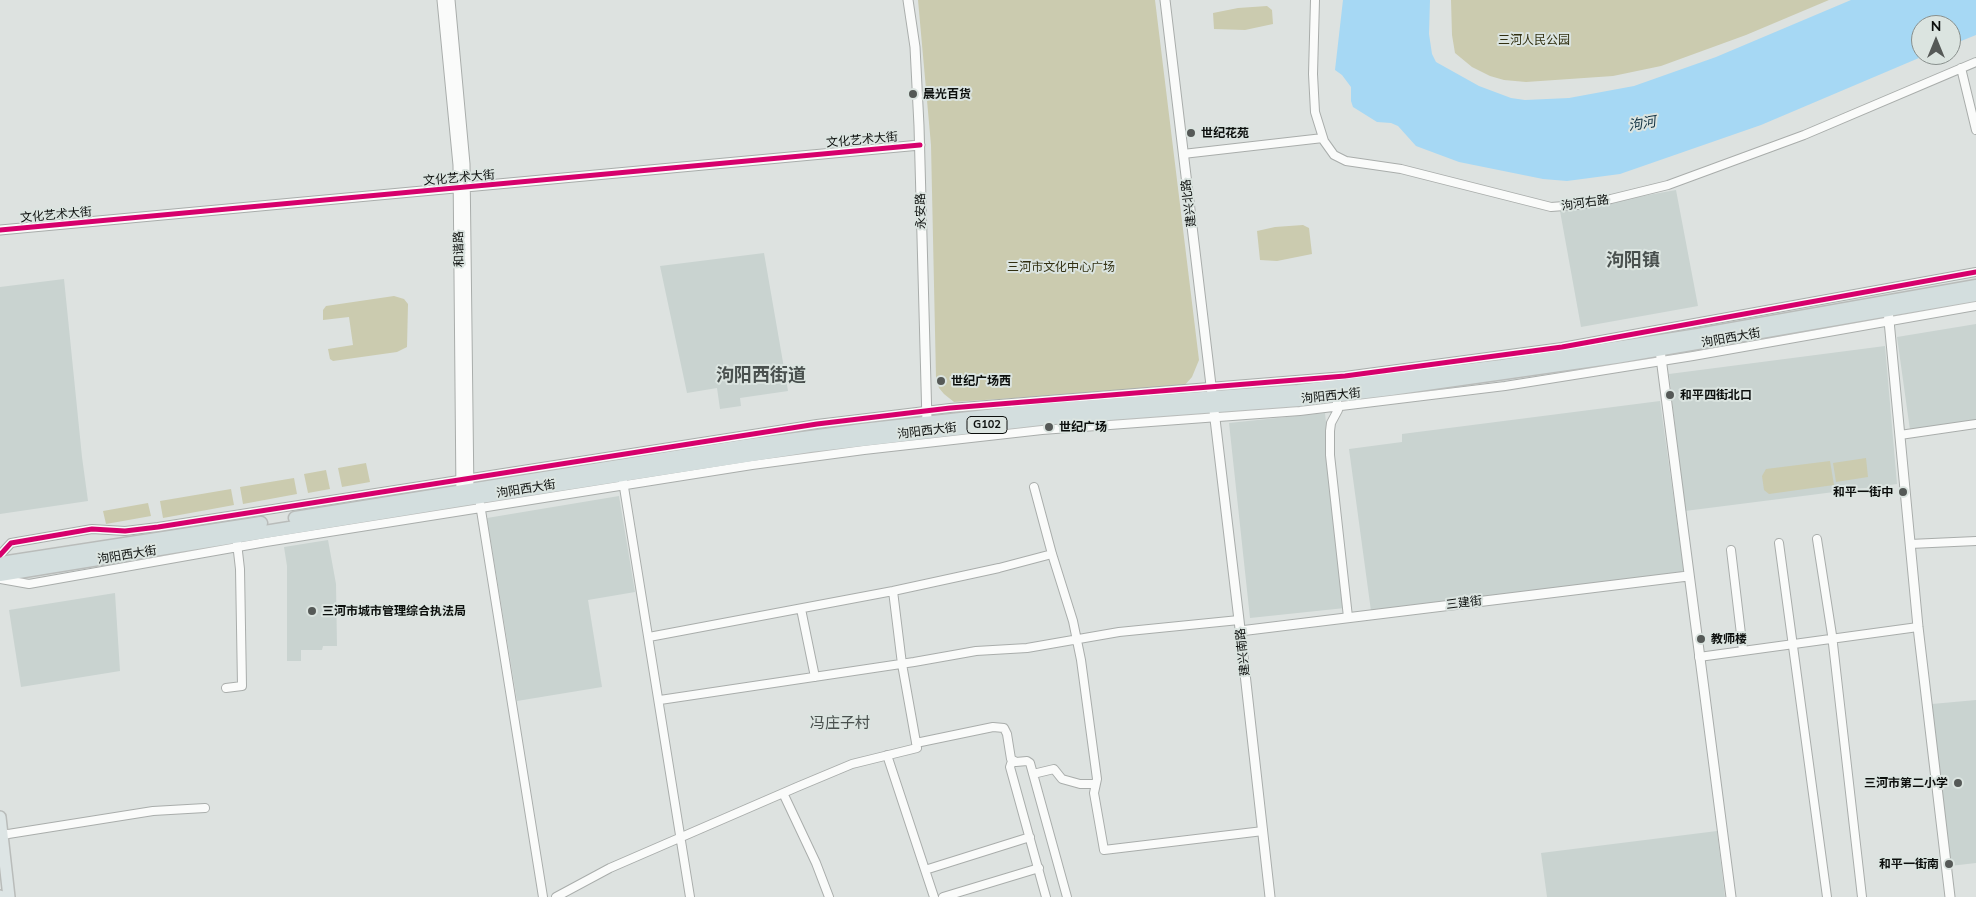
<!DOCTYPE html>
<html>
<head>
<meta charset="utf-8">
<style>
  body { margin:0 }
  #map { position:relative; width:1976px; height:897px; overflow:hidden; background:#dde2e0; font-family:Mulish,sans-serif }
  canvas { display:block }
  .north { position:absolute; left:1911px; top:15px; width:50px; height:50px; box-sizing:border-box; background:#dbe4e0; border:1px solid #888f8c; border-radius:50%; rotate:0deg; font-size:14px; font-weight:700; line-height:20px; text-align:center; color:#0c0f0d }
  .north::after { content:''; display:block; margin:auto; width:18px; height:22px; background:#555957; clip-path:polygon(50% 0,100% 100%,50% 72%,0 100%) }
</style>
</head>
<body>
<div id="map">
<canvas width="1976" height="897"></canvas>
<div class="north">N</div>
</div>
<script>
const context = document.querySelector('canvas').getContext('2d');
context.lineJoin = 'round';
function paint(path, color) {
  context.fillStyle = color;
  context.fill(path, 'evenodd');
}
function poly(rows) {
  const path = new Path2D();
  for (const r of rows) {
    path.moveTo(r[0], r[1]);
    for (let i = 2; i < r.length; i += 2) path.lineTo(r[i], r[i + 1]);
  }
  return path;
}
function trace(path, color, width, dash) {
  context.strokeStyle = color;
  context.lineWidth = width;
  context.lineCap = dash ? 'butt' : 'round';
  context.setLineDash(dash || []);
  context.stroke(path);
}
function drawText(font, color, halo, rows, align = 'center') {
  context.font = font + ' Mulish,"Noto Sans SC",sans-serif';
  context.lineWidth = 4;
  context.setLineDash([]);
  context.textBaseline = 'middle';
  context.strokeStyle = halo;
  context.fillStyle = color;
  for (const [text, x, y, turn = 0] of rows) {
    context.save();
    context.translate(x, y);
    context.rotate((+turn || 0) * Math.PI / 180);
    context.textAlign = isNaN(turn) ? turn : align;
    if (halo) context.strokeText(text, 0, 0);
    context.fillText(text, 0, 0);
    context.restore();
  }
}
paint(poly([
  [1676,190,1698,306,1581,327,1560,211],
  [764,253,788,391,740,398,741,406,720,409,717,388,687,393,660,266],
  [64,279,82,457,88,501,0,514,0,287],
  [1976,324,1976,421,1910,430,1897,337],
  [1885,346,1897,484,1685,511,1669,374],
  [1660,401,1684,572,1371,611,1349,449,1402,442,1402,434],
  [1325,413,1345,608,1250,618,1229,423],
  [619,496,635,592,588,600,602,687,517,701,487,518],
  [328,540,336,584,337,646,323,646,322,650,301,650,301,661,287,661,287,566,284,547],
  [115,593,120,671,21,687,9,610],
  [1976,700,1976,863,1950,866,1932,704],
  [1717,831,1725,897,1547,897,1541,853]
]), '#c9d3d0');
paint(poly([
  [918,0,1155,0,1199,360,1192,377,1183,387,954,402,944,394,939,388,936,378,931,145],
  [1451,0,1829,0,1746,35,1661,66,1613,76,1526,82,1504,80,1490,76,1472,67,1455,53,1452,35],
  [1267,6,1272,10,1273,24,1245,30,1214,29,1213,13,1238,8],
  [1303,225,1309,228,1312,254,1277,261,1260,260,1257,231,1275,227],
  [394,296,404,299,408,304,407,347,397,352,333,361,330,359,328,349,353,345,349,317,323,320,323,310,326,306],
  [1866,458,1868,477,1836,482,1833,463],
  [1830,461,1834,485,1769,494,1764,490,1762,476,1766,469],
  [366,463,370,482,342,487,338,468],
  [326,470,330,489,308,493,304,474],
  [294,478,297,494,243,504,240,487],
  [231,489,234,505,163,518,160,501],
  [148,503,151,516,106,524,103,511]
]), '#cbcbaf');
paint(poly([
  [1343,0,1430,0,1429,34,1432,54,1436,62,1479,86,1511,98,1525,100,1569,98,1634,86,1716,57,1851,0,1976,0,1976,35,1951,45,1951,25,1921,25,1921,55,1926,55,1761,125,1620,174,1567,181,1543,179,1459,162,1416,146,1398,126,1391,123,1377,122,1353,107,1351,101,1351,87,1342,75,1335,70]
]), '#a6d8f4');
const minor = poly([
  [1315,0,1313,74,1315,112,1324,141,1334,155,1346,161,1401,169,1551,207,1577,205,1611,199,1668,185,1804,135,1976,62],
  [1961,68,1976,130],
  [1183,154,1323,138],
  [1337,402,1338,410,1331,423,1330,431,1330,455,1348,617],
  [1900,435,1976,424],
  [623,481,690,897],
  [1034,487,1052,554,1073,621,1081,660,1097,779,1094,793,1104,850,1263,831],
  [480,504,543,897],
  [1817,539,1832,635,1862,897],
  [1779,543,1827,897],
  [1910,544,1976,541],
  [1731,550,1743,651],
  [0,555,11,543,92,529,125,531,158,527,817,424,950,408,1345,376,1562,347,1976,272],
  [0,579,29,584,266,542,752,465,864,450,1042,430,1300,411,1505,386,1693,356,1976,306],
  [801,609,815,677],
  [649,637,893,591,999,568,1052,554],
  [1699,657,1918,627],
  [226,688,242,686,240,569,237,543],
  [660,700,914,662,976,651,1027,648,1119,632,1239,620],
  [916,743,993,727,1004,728,1007,734,1011,759,1016,762,1027,761,1030,763,1067,897],
  [887,755,934,897],
  [1012,761,1010,767,1046,897],
  [1033,774,1054,769,1062,779,1080,784,1095,784],
  [783,793,816,863,829,897],
  [2,835,153,811,205,808],
  [925,870,1030,837],
  [556,897,610,868,797,787,852,764,917,748,902,664,893,591],
  [943,897,1039,868]
]);
const tertiary = poly([
  [442,0,458,165,461,497],
  [450,0,465,164,469,496],
  [908,0,915,47,919,126,927,422],
  [1165,0,1239,620,1270,897],
  [0,230,920,145],
  [1888,310,1918,627,1950,897],
  [1660,350,1731,897],
  [1240,631,1688,576]
]);
const primary = poly([
  [0,817,9,897],
  [0,896,0,897]
]);
const trunk = poly([
  [295,518,744,446,862,430,1040,410,1298,391,1502,366,1698,335,1976,286],
  [0,563,261,523],
  [0,575,461,500,810,446,1041,419,1299,400,1391,389,1616,357,1976,295]
]);
trace(minor, '#a9adab', 10);
trace(tertiary, '#a9adab', 11);
trace(primary, '#b9bcba', 14);
trace(trunk, '#b9bcba', 15);
trace(minor, '#fafbfa', 8);
trace(tertiary, '#fafbfa', 9);
trace(primary, '#dde5e5', 11);
trace(trunk, '#d3dede', 12);
trace(poly([
  [0,230,920,145],
  [0,555,11,543,92,529,125,531,158,527,817,424,950,408,1345,376,1562,347,1976,272]
]), '#d6006c', 5);
for (const [x, y, r, color] of [
  [913,94,5,"#555957"],
  [1191,133,5,"#555957"],
  [941,381,5,"#555957"],
  [1670,395,5,"#555957"],
  [1049,427,5,"#555957"],
  [1903,492,5,"#555957"],
  [312,611,5,"#555957"],
  [1701,639,5,"#555957"],
  [1958,783,5,"#555957"],
  [1949,864,5,"#555957"]
]) {
  const dot = new Path2D();
  dot.arc(x, y, r, 0, 2 * Math.PI);
  context.fillStyle = color;
  context.fill(dot);
  trace(dot, '#dbe4e0', 2);
}
for (const [x, y, w] of [
  [987,425,40]
]) {
  const box = new Path2D();
  box.roundRect(x - w / 2, y - 8.5, w, 17, 4);
  context.fillStyle = '#dbe4e0';
  context.fill(box);
  trace(box, '#0c0f0d', 1);
}
drawText('bold 11px', '#0c0f0d', null, [
  ["G102",987,425]
]);
drawText('12px', '#312f10', '#dbe4e0', [
  ["三河人民公园",1534,40],
  ["三河市文化中心广场",1061,267]
]);
drawText('bold 12px', '#0c0f0d', '#dbe4e0', [
  ["晨光百货",923,94],
  ["世纪花苑",1201,133],
  ["世纪广场西",951,381],
  ["和平四街北口",1680,395],
  ["世纪广场",1059,427],
  ["和平一街中",1893,492,"right"],
  ["三河市城市管理综合执法局",322,611],
  ["教师楼",1711,639],
  ["三河市第二小学",1948,783,"right"],
  ["和平一街南",1939,864,"right"]
], 'left');
drawText('12px', '#0c0f0d', '#dbe4e0', [
  ["文化艺术大街",862,140,-5],
  ["文化艺术大街",459,178,-5],
  ["建兴北路",1189,203,-97],
  ["泃河右路",1585,203,-8],
  ["永安路",921,211,-91],
  ["文化艺术大街",56,215,-5],
  ["和谐路",459,249,-91],
  ["泃阳西大街",1731,338,-10],
  ["泃阳西大街",1331,396,-6],
  ["泃阳西大街",927,431,-7],
  ["泃阳西大街",526,489,-9],
  ["泃阳西大街",127,555,-9],
  ["三建街",1464,603,-7],
  ["建兴南路",1243,652,-96]
]);
drawText('italic 14px', '#0e2e3f', '#dbe4e0', [
  ["泃河",1642,124,-10]
]);
drawText('15px', '#49504e', '#dbe4e0', [
  ["冯庄子村",840,723]
]);
drawText('bold 18px', '#49504e', '#dbe4e0', [
  ["泃阳镇",1633,261],
  ["泃阳西街道",761,376]
]);
</script>
</body>
</html>
